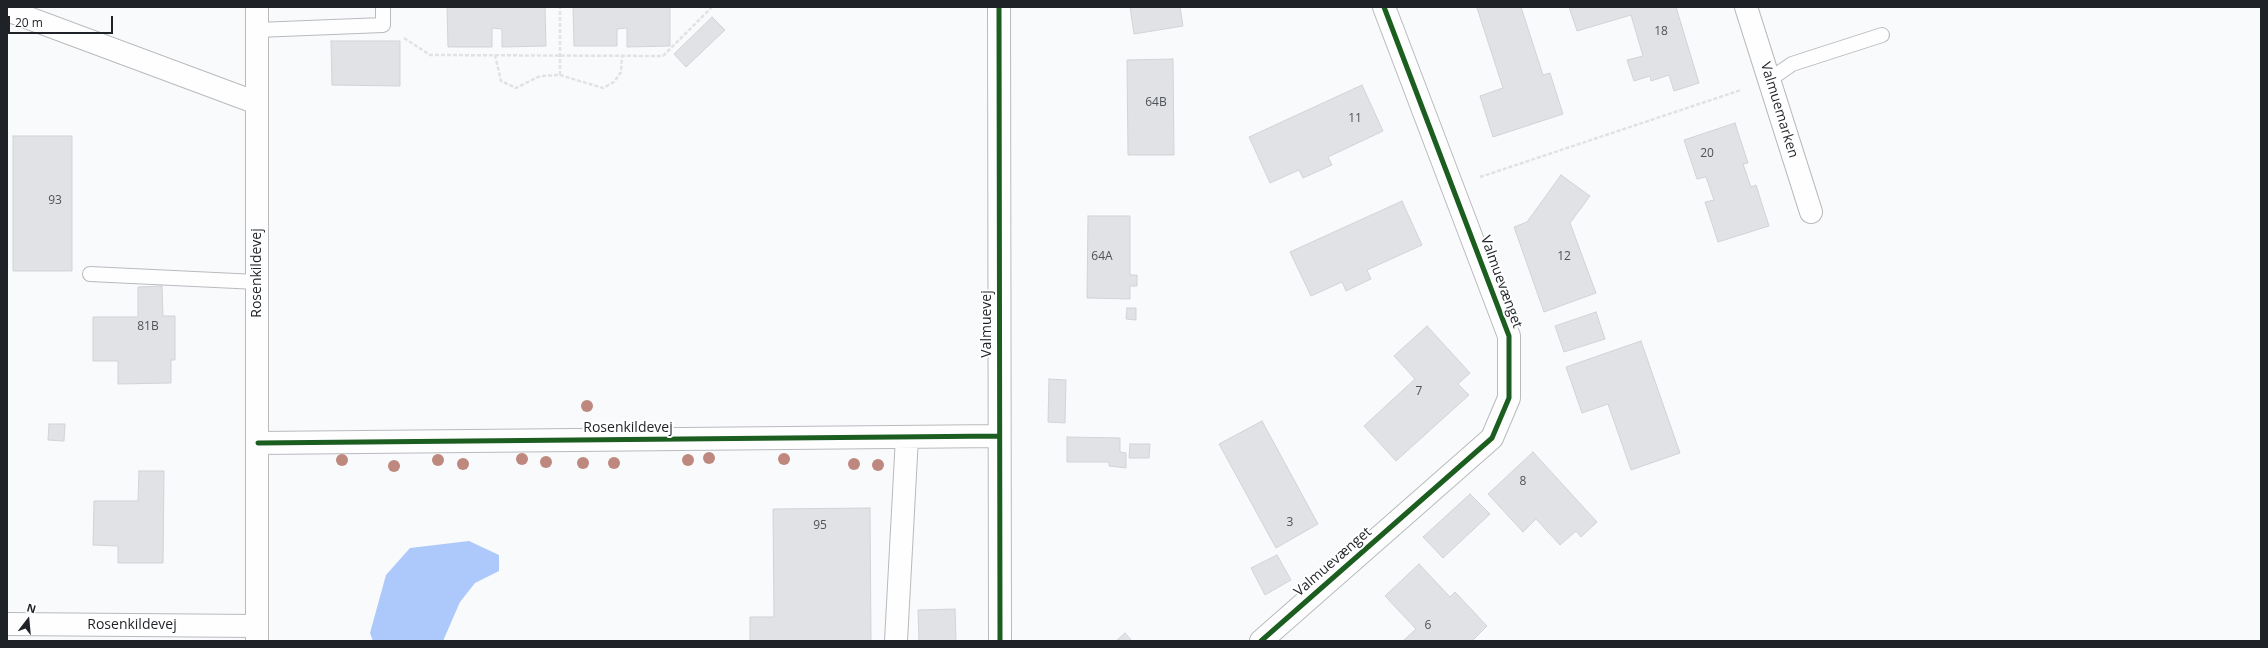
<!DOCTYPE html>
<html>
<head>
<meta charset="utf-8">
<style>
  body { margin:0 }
  #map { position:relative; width:2268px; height:648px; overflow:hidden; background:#f9fafc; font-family:"Open Sans",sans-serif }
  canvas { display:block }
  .frame { position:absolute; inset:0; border:8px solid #1f2227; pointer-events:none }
  .north { position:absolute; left:8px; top:600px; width:40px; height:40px; -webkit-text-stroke:3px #fff; paint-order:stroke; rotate:16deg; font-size:11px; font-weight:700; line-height:16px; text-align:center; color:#1f2227 }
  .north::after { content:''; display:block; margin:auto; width:14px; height:18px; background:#1f2227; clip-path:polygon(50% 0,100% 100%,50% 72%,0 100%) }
  .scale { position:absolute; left:8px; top:16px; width:105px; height:18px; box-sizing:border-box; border:2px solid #1f2227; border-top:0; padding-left:5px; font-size:12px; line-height:14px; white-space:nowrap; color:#1f2227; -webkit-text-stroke:3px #fff; paint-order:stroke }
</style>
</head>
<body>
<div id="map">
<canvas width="2268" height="648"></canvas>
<div class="frame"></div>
<div class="north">N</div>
<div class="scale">20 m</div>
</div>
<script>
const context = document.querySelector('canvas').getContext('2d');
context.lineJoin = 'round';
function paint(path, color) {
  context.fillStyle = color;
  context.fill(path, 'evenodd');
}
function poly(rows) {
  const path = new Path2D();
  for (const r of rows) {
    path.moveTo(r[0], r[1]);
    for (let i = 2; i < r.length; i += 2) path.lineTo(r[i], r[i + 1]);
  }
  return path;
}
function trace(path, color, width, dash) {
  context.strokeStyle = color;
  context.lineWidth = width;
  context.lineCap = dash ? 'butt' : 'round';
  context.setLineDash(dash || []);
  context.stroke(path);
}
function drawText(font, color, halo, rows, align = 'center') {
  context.font = font + ' "Open Sans",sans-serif';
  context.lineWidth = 4;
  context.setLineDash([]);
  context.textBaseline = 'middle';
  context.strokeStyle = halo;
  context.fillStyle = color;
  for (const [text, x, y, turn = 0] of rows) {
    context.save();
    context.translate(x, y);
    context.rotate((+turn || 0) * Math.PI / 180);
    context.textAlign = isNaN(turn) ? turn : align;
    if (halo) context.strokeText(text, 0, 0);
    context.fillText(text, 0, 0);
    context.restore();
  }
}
paint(poly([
  [469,541,499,555,499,571,475,583,460,602,443,641,373,641,370,633,386,575,410,548]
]), '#adc8fa');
const building = poly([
  [447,7,545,7,546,46,502,47,502,29,492,28,492,47,448,47,447,7],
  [573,7,670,7,670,46,627,47,627,28,617,29,617,46,574,46,573,7],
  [1130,7,1180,7,1183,26,1134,34,1130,7],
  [1480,7,1521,7,1543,75,1550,73,1563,114,1493,137,1480,96,1503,88,1477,8,1480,7],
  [1569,7,1676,7,1699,83,1674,91,1669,75,1651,81,1650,76,1634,81,1627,60,1643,56,1631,15,1577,31,1569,7],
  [712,17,725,30,686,67,674,54,712,17],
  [331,41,400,41,400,86,332,85,331,41],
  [1173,59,1174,155,1128,155,1127,60,1173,59],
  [1362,85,1383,131,1328,157,1332,165,1303,178,1299,170,1270,183,1249,137,1362,85],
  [1735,123,1748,163,1743,164,1751,187,1756,185,1769,226,1718,242,1705,202,1714,200,1706,177,1697,179,1684,140,1735,123],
  [13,136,72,136,72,271,13,271,13,136],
  [1561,175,1590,196,1570,223,1596,293,1544,312,1514,227,1527,222,1561,175],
  [1402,201,1422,245,1367,270,1371,279,1346,291,1342,282,1311,296,1290,252,1402,201],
  [1088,216,1130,216,1130,275,1137,275,1137,286,1130,286,1130,299,1087,298,1088,216],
  [162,286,163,316,175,316,175,360,171,360,171,383,118,384,118,361,93,361,93,317,138,317,138,287,162,286],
  [1127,308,1136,308,1136,320,1126,319,1127,308],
  [1596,312,1605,339,1564,352,1555,326,1596,312],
  [1427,326,1470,373,1458,384,1469,395,1396,461,1364,426,1415,379,1394,356,1427,326],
  [1641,341,1680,453,1631,470,1608,404,1582,413,1566,367,1641,341],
  [1049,379,1066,380,1065,423,1048,422,1049,379],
  [1262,421,1318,524,1276,548,1219,444,1262,421],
  [49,424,65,424,64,441,48,440,49,424],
  [1067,437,1120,438,1120,452,1126,453,1126,468,1109,466,1109,462,1067,462,1067,437],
  [1130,444,1150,444,1149,458,1129,458,1130,444],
  [1533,452,1597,522,1581,537,1576,531,1560,545,1536,519,1523,532,1488,494,1533,452],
  [139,471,164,471,163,563,118,563,118,546,93,545,94,501,138,501,139,471],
  [1470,494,1490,514,1443,558,1423,537,1470,494],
  [870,508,871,641,750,641,750,617,774,617,773,509,870,508],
  [1277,555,1291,580,1265,595,1251,568,1277,555],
  [1419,564,1450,597,1455,592,1487,626,1472,641,1403,641,1416,629,1385,596,1419,564],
  [955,609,956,641,919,641,918,610,955,609],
  [1125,633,1132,641,1116,641,1125,633]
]);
paint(building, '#e0e2e5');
trace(building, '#d1d3d7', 1);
const service = poly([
  [257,30,383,25,383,7],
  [1769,80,1792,64,1882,35],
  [90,274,257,282]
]);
const minor = poly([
  [257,7,257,641],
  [999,7,1000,641],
  [1746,7,1811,212],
  [7,10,257,103],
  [258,443,999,436],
  [7,624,257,626],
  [896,641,907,437],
  [1261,641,1492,438,1509,398,1509,336,1384,7]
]);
trace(service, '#b9babe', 16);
trace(minor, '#b9babe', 24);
trace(poly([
  [404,38,430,55,663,56,712,7],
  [495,55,501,81,516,88,540,76,560,75,603,88,614,82,621,72,622,55],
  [560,75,560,7],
  [1480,177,1741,90]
]), '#e2e2e2', 2.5, [4, 2]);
trace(service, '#fefeff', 14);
trace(minor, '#fefeff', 22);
trace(poly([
  [999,7,1000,641],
  [258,443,999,436],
  [1261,641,1492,438,1509,398,1509,336,1384,7]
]), '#1b5e20', 5);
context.fillStyle = '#bf887e';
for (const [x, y] of [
  [587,406],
  [709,458],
  [522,459],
  [784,459],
  [342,460],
  [438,460],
  [688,460],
  [546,462],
  [583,463],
  [614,463],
  [463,464],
  [854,464],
  [878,465],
  [394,466]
]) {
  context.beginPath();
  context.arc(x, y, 6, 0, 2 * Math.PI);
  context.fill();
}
drawText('12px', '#4f5256', null, [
  ["18",1661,32],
  ["64B",1156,103],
  ["11",1355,119],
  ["20",1707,154],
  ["93",55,201],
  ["64A",1102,257],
  ["12",1564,257],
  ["81B",148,327],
  ["7",1419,392],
  ["8",1523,482],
  ["3",1290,523],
  ["95",820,526],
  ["6",1428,626]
]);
drawText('14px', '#1f2227', '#fff', [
  ["Valmuemarken",1779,110,73],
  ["Rosenkildevej",257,273,-90],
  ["Valmuevænget",1501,282,70],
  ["Valmuevej",987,324,-90],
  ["Rosenkildevej",628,428],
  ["Valmuevænget",1333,562,-41],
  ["Rosenkildevej",132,625]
]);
</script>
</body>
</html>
